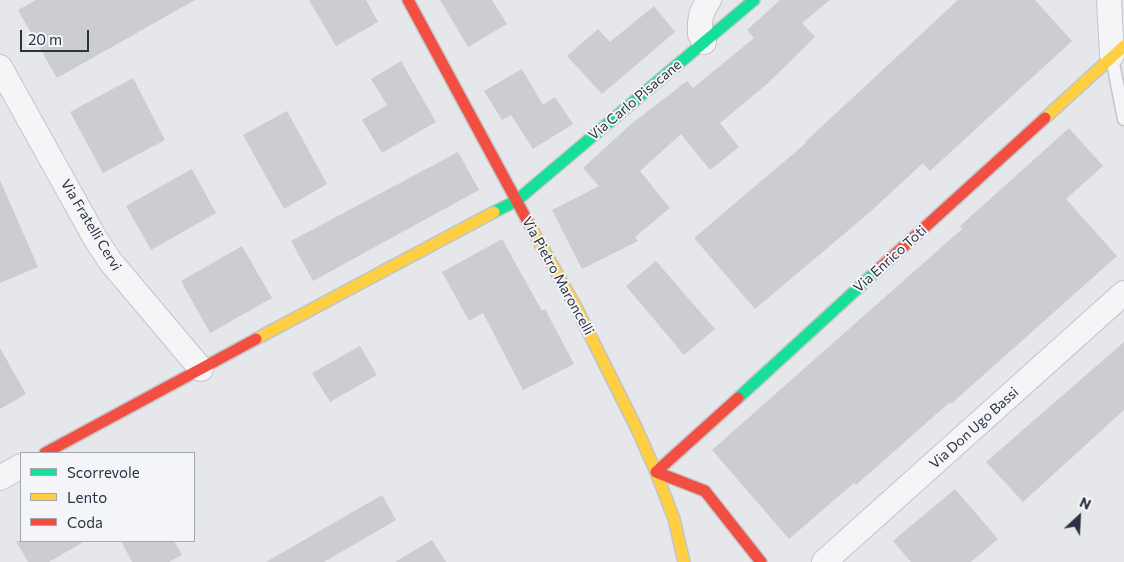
<!DOCTYPE html>
<html>
<head>
<meta charset="utf-8">
<style>
  body { margin:0 }
  #map { position:relative; width:1124px; height:562px; overflow:hidden; background:#e5e7ea; font-family:Commissioner,sans-serif }
  canvas { display:block }
  .legend { position:absolute; left:20px; top:452px; width:175px; height:90px; box-sizing:border-box; background:#f4f5f8; border:1px solid #a4a7b0; margin:0; padding:6px 9px; list-style:none; font-size:15px; color:#2d3143 }
  .legend li { display:flex; align-items:center; gap:10px; height:25px }
  .legend b { width:25px; border:1px solid #a4a7b0 }
  .north { position:absolute; left:1054px; top:492px; width:50px; height:50px; -webkit-text-stroke:4px #f4f5f8; paint-order:stroke; rotate:25deg; font-size:14px; font-weight:700; line-height:20px; text-align:center; color:#2d3143 }
  .north::after { content:''; display:block; margin:auto; width:18px; height:22px; background:#2d3143; clip-path:polygon(50% 0,100% 100%,50% 72%,0 100%) }
  .scale { position:absolute; left:20px; top:30px; width:69px; height:22px; box-sizing:border-box; border:2px solid #2d3143; border-top:0; padding-left:6px; font-size:15px; line-height:18px; white-space:nowrap; color:#2d3143; -webkit-text-stroke:4px #f4f5f8; paint-order:stroke }
</style>
</head>
<body>
<div id="map">
<canvas width="1124" height="562"></canvas>
<ul class="legend">
<li><b style="height:6px;background:#16e098"></b>Scorrevole</li>
<li><b style="height:6px;background:#ffcf43"></b>Lento</li>
<li><b style="height:6px;background:#f24e42"></b>Coda</li>
</ul>
<div class="north">N</div>
<div class="scale">20 m</div>
</div>
<script>
const context = document.querySelector('canvas').getContext('2d');
context.lineJoin = 'round';
function paint(path, color) {
  context.fillStyle = color;
  context.fill(path, 'evenodd');
}
function poly(rows) {
  const path = new Path2D();
  for (const r of rows) {
    path.moveTo(r[0], r[1]);
    for (let i = 2; i < r.length; i += 2) path.lineTo(r[i], r[i + 1]);
  }
  return path;
}
function trace(path, color, width, dash) {
  context.strokeStyle = color;
  context.lineWidth = width;
  context.lineCap = dash ? 'butt' : 'round';
  context.setLineDash(dash || []);
  context.stroke(path);
}
function drawText(font, color, halo, rows, align = 'center') {
  context.font = font + ' Commissioner,sans-serif';
  context.lineWidth = 4;
  context.setLineDash([]);
  context.textBaseline = 'middle';
  context.strokeStyle = halo;
  context.fillStyle = color;
  for (const [text, x, y, turn = 0] of rows) {
    context.save();
    context.translate(x, y);
    context.rotate((+turn || 0) * Math.PI / 180);
    context.textAlign = isNaN(turn) ? turn : align;
    if (halo) context.strokeText(text, 0, 0);
    context.fillText(text, 0, 0);
    context.restore();
  }
}
paint(poly([
  [36,0,195,0,57,78,18,10],
  [309,0,366,0,378,22,336,46],
  [440,0,492,0,507,24,468,47],
  [780,0,830,0,802,23,815,37,767,84,720,123,739,147,710,170,681,134,640,171,670,208,635,237,638,241,582,269,552,210,599,186,583,168,630,125,687,81,693,88,754,38,747,30],
  [958,0,1035,0,1072,41,930,171,923,163,870,212,755,309,694,238,806,143,805,142],
  [654,6,675,32,602,94,567,56,598,29,610,42],
  [401,61,436,122,382,153,362,120,387,105,371,79],
  [522,69,543,105,555,97,573,124,533,149,511,115,502,120,484,91],
  [133,78,165,140,103,173,70,112],
  [287,111,327,184,284,209,243,135],
  [1069,128,1103,166,1066,199,1117,256,951,404,950,402,856,485,854,483,789,539,712,450,962,229,960,226],
  [458,152,479,190,313,281,291,241],
  [192,169,216,213,151,250,126,206],
  [0,180,38,267,0,283],
  [502,239,542,311,545,309,574,364,523,390,483,313,469,321,442,272],
  [242,246,272,298,210,333,181,281],
  [656,261,715,329,684,355,626,286],
  [1124,342,1124,410,1023,502,986,462],
  [360,346,377,375,330,402,312,373],
  [0,348,26,394,0,409],
  [955,489,998,539,971,562,911,562,893,541],
  [382,495,396,520,324,562,266,562],
  [432,540,446,562,395,562],
  [16,541,85,541,49,562,28,562],
  [121,541,174,541,182,555,169,562,132,562]
]), '#cbcdd1');
const lane = poly([
  [1112,58,1124,119]
]);
const street = poly([
  [1109,0,1112,55],
  [704,42,700,34,700,22,702,12,709,0],
  [0,67,95,238,110,261,201,369],
  [0,478,21,466],
  [824,562,1124,293]
]);
const fast = poly([
  [494,212,516,201,754,0],
  [738,398,881,267]
]);
const slow = poly([
  [1045,118,1124,46],
  [528,222,576,307,636,427,656,472,674,519,684,562],
  [256,339,494,212]
]);
const jam = poly([
  [408,0,528,222],
  [881,267,1045,118],
  [738,398,656,472,705,491,761,562],
  [45,453,256,339]
]);
trace(lane, '#c3c5c8', 15);
trace(street, '#c3c5c8', 26);
trace(fast, '#c3c5c8', 14);
trace(slow, '#c3c5c8', 14);
trace(jam, '#c3c5c8', 14);
trace(lane, '#f5f5f7', 12);
trace(street, '#f5f5f7', 24);
trace(fast, '#16e098', 11);
trace(slow, '#ffcf43', 11);
trace(jam, '#f24e42', 11);
drawText('14px', '#2d3143', '#f4f5f8', [
  ["Via Carlo Pisacane",635,100,-40],
  ["Via Fratelli Cervi",91,225,59],
  ["Via Enrico Toti",890,259,-42],
  ["Via Pietro Maroncelli",558,276,61],
  ["Via Don Ugo Bassi",974,428,-42]
]);
</script>
</body>
</html>
